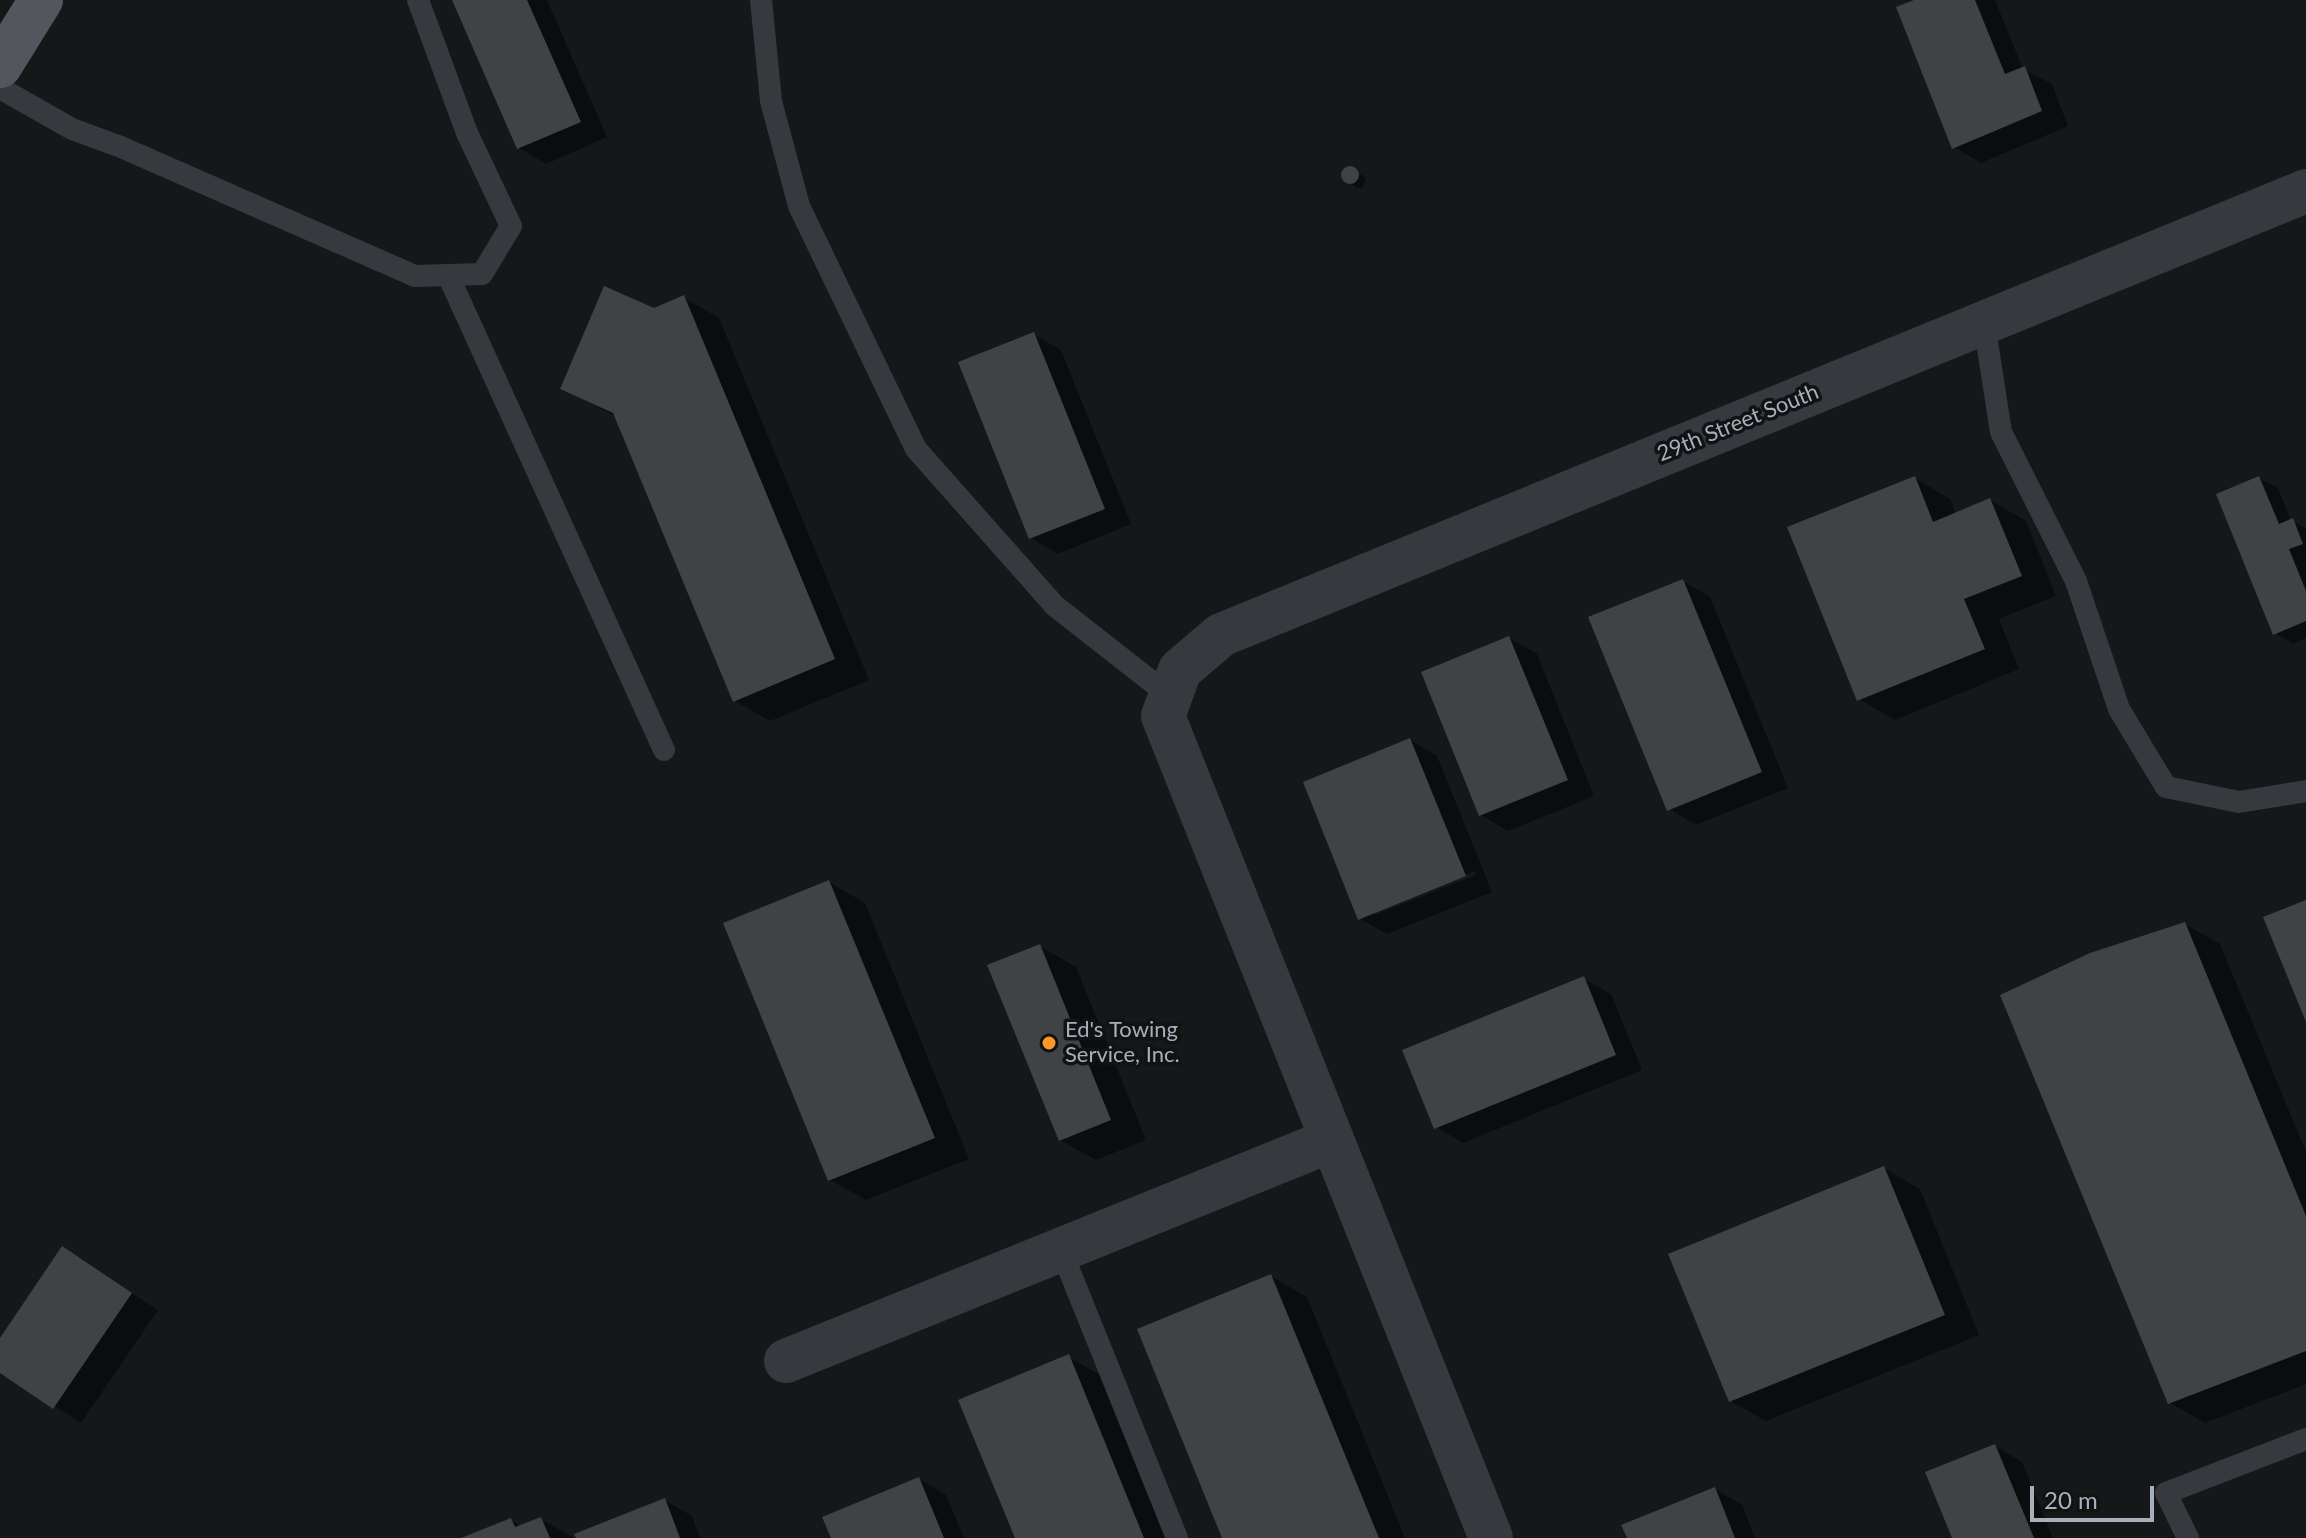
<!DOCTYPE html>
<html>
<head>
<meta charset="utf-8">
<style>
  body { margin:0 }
  #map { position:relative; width:2306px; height:1538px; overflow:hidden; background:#161719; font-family:Lato,sans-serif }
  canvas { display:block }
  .scale { position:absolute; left:2030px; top:1486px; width:124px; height:36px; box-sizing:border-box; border:4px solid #a7b0ba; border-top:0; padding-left:10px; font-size:24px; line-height:28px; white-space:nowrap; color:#a7b0ba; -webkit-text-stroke:6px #111214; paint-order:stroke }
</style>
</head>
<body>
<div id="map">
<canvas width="2306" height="1538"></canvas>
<div class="scale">20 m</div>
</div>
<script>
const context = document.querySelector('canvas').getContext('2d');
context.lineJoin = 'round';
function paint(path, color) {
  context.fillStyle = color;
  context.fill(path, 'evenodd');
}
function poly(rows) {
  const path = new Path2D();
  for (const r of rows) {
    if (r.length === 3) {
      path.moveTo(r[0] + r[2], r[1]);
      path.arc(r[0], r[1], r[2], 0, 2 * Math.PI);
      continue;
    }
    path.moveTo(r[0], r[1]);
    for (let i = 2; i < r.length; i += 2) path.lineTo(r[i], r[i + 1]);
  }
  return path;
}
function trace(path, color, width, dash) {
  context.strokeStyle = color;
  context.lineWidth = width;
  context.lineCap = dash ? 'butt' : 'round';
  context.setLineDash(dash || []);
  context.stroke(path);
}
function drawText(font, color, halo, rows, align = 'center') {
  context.font = font + ' Lato,sans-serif';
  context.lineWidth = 7;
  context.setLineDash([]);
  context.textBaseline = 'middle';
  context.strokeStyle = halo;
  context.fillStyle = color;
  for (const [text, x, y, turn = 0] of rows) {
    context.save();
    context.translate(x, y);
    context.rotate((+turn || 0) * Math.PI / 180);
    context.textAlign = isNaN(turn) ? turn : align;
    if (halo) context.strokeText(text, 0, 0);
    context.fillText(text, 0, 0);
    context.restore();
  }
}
paint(poly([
  [454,0,547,0,607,137,546,164,519,148],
  [1919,0,1995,0,2023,69,2052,84,2068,126,1981,163,1954,147],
  [1347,169,1353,169,1366,178,1362,188,1357,188,1344,178,1343,173],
  [684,298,719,318,869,680,770,721,735,701,617,417,563,389,654,310],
  [1033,334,1061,350,1131,524,1058,554,1031,538],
  [1915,478,1950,499,1956,514,1990,500,2026,521,2056,596,1999,619,2019,669,1895,720,1859,699],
  [2259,478,2278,488,2291,521,2306,528,2306,638,2293,644,2275,633],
  [1683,581,1710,597,1788,788,1696,825,1669,809],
  [1509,638,1537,654,1594,796,1508,831,1481,815],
  [1410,740,1437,756,1492,892,1387,934,1360,919],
  [1475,871,1476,875,1375,915,1375,911],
  [829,882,865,903,969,1159,866,1200,830,1180],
  [2185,924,2220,944,2306,1152,2306,1384,2205,1423,2170,1403],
  [1040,946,1076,967,1146,1140,1096,1160,1060,1140],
  [1584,979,1611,994,1642,1070,1463,1143,1436,1127],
  [1884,1168,1920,1189,1979,1335,1766,1421,1730,1401],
  [63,1248,158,1310,81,1423,0,1371,0,1342],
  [1271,1276,1307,1297,1405,1538,1224,1538],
  [1068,1357,1104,1377,1170,1538,1017,1538],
  [1995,1446,2022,1462,2053,1538,1954,1538],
  [919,1479,946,1495,964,1538,833,1538],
  [1715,1489,1742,1505,1755,1538,1629,1538],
  [665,1500,692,1516,700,1538,578,1538],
  [541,1519,574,1538,466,1538,511,1520,522,1527]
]), '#0007');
paint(poly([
  [452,0,527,0,581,122,517,149],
  [1914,0,1975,0,2005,74,2025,66,2042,111,1952,149,1896,7],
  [1350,175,9],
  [604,286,654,308,684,295,835,659,733,702,613,413,560,389],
  [1034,332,1105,509,1029,539,958,362],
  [1915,476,1933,522,1990,498,2022,576,1964,599,1985,649,1857,701,1787,527],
  [2259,476,2279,524,2293,518,2303,544,2289,549,2306,591,2306,621,2273,635,2216,494],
  [1683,579,1762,772,1667,811,1588,617],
  [1509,636,1568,780,1479,816,1421,672],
  [1410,738,1466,876,1358,920,1303,782],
  [829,880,935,1138,828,1181,723,923],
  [2306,900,2306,1022,2263,917],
  [2185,922,2306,1216,2306,1351,2168,1404,2000,995,2090,953],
  [1040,944,1111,1120,1059,1141,987,965],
  [1584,976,1616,1055,1434,1129,1402,1050],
  [1884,1166,1945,1315,1729,1402,1668,1254],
  [62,1246,132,1293,53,1409,0,1373,0,1338],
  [1271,1274,1379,1538,1222,1538,1137,1329],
  [1069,1354,1144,1538,1015,1538,958,1400],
  [1995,1444,2034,1538,1952,1538,1925,1472],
  [919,1477,944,1538,831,1538,822,1517],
  [1715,1487,1735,1538,1627,1538,1621,1525],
  [665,1498,680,1538,576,1538,574,1534],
  [541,1517,550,1538,461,1538,511,1518,515,1527]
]), '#404246');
trace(poly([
  [761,0,771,101,799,206,916,449,1055,606,1170,696],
  [0,88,72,129,121,147,415,276,482,274,511,226,467,133,418,0],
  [448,275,664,750],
  [1984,323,2001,432,2076,581,2119,709,2166,787,2239,802,2306,791],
  [1061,1250,1177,1538],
  [2188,1538,2166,1493,2306,1439]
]), '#37393e', 22);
trace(poly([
  [786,1361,1332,1140],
  [1491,1538,1163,716,1180,670,1221,635,2306,191]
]), '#37393e', 44);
trace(poly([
  [0,66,41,0]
]), '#53575d', 44);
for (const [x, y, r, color] of [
  [1049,1043,8,"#ff9728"]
]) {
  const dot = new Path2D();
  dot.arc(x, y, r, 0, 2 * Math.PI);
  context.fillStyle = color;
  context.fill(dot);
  trace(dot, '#111214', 3);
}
drawText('22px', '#a7b0ba', '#111214', [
  ["29th Street South",1738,423,-22]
]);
drawText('22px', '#a7b0ba', '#111214', [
  ["Ed's Towing",1065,1030],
  ["Service, Inc.",1065,1055]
], 'left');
</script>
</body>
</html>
